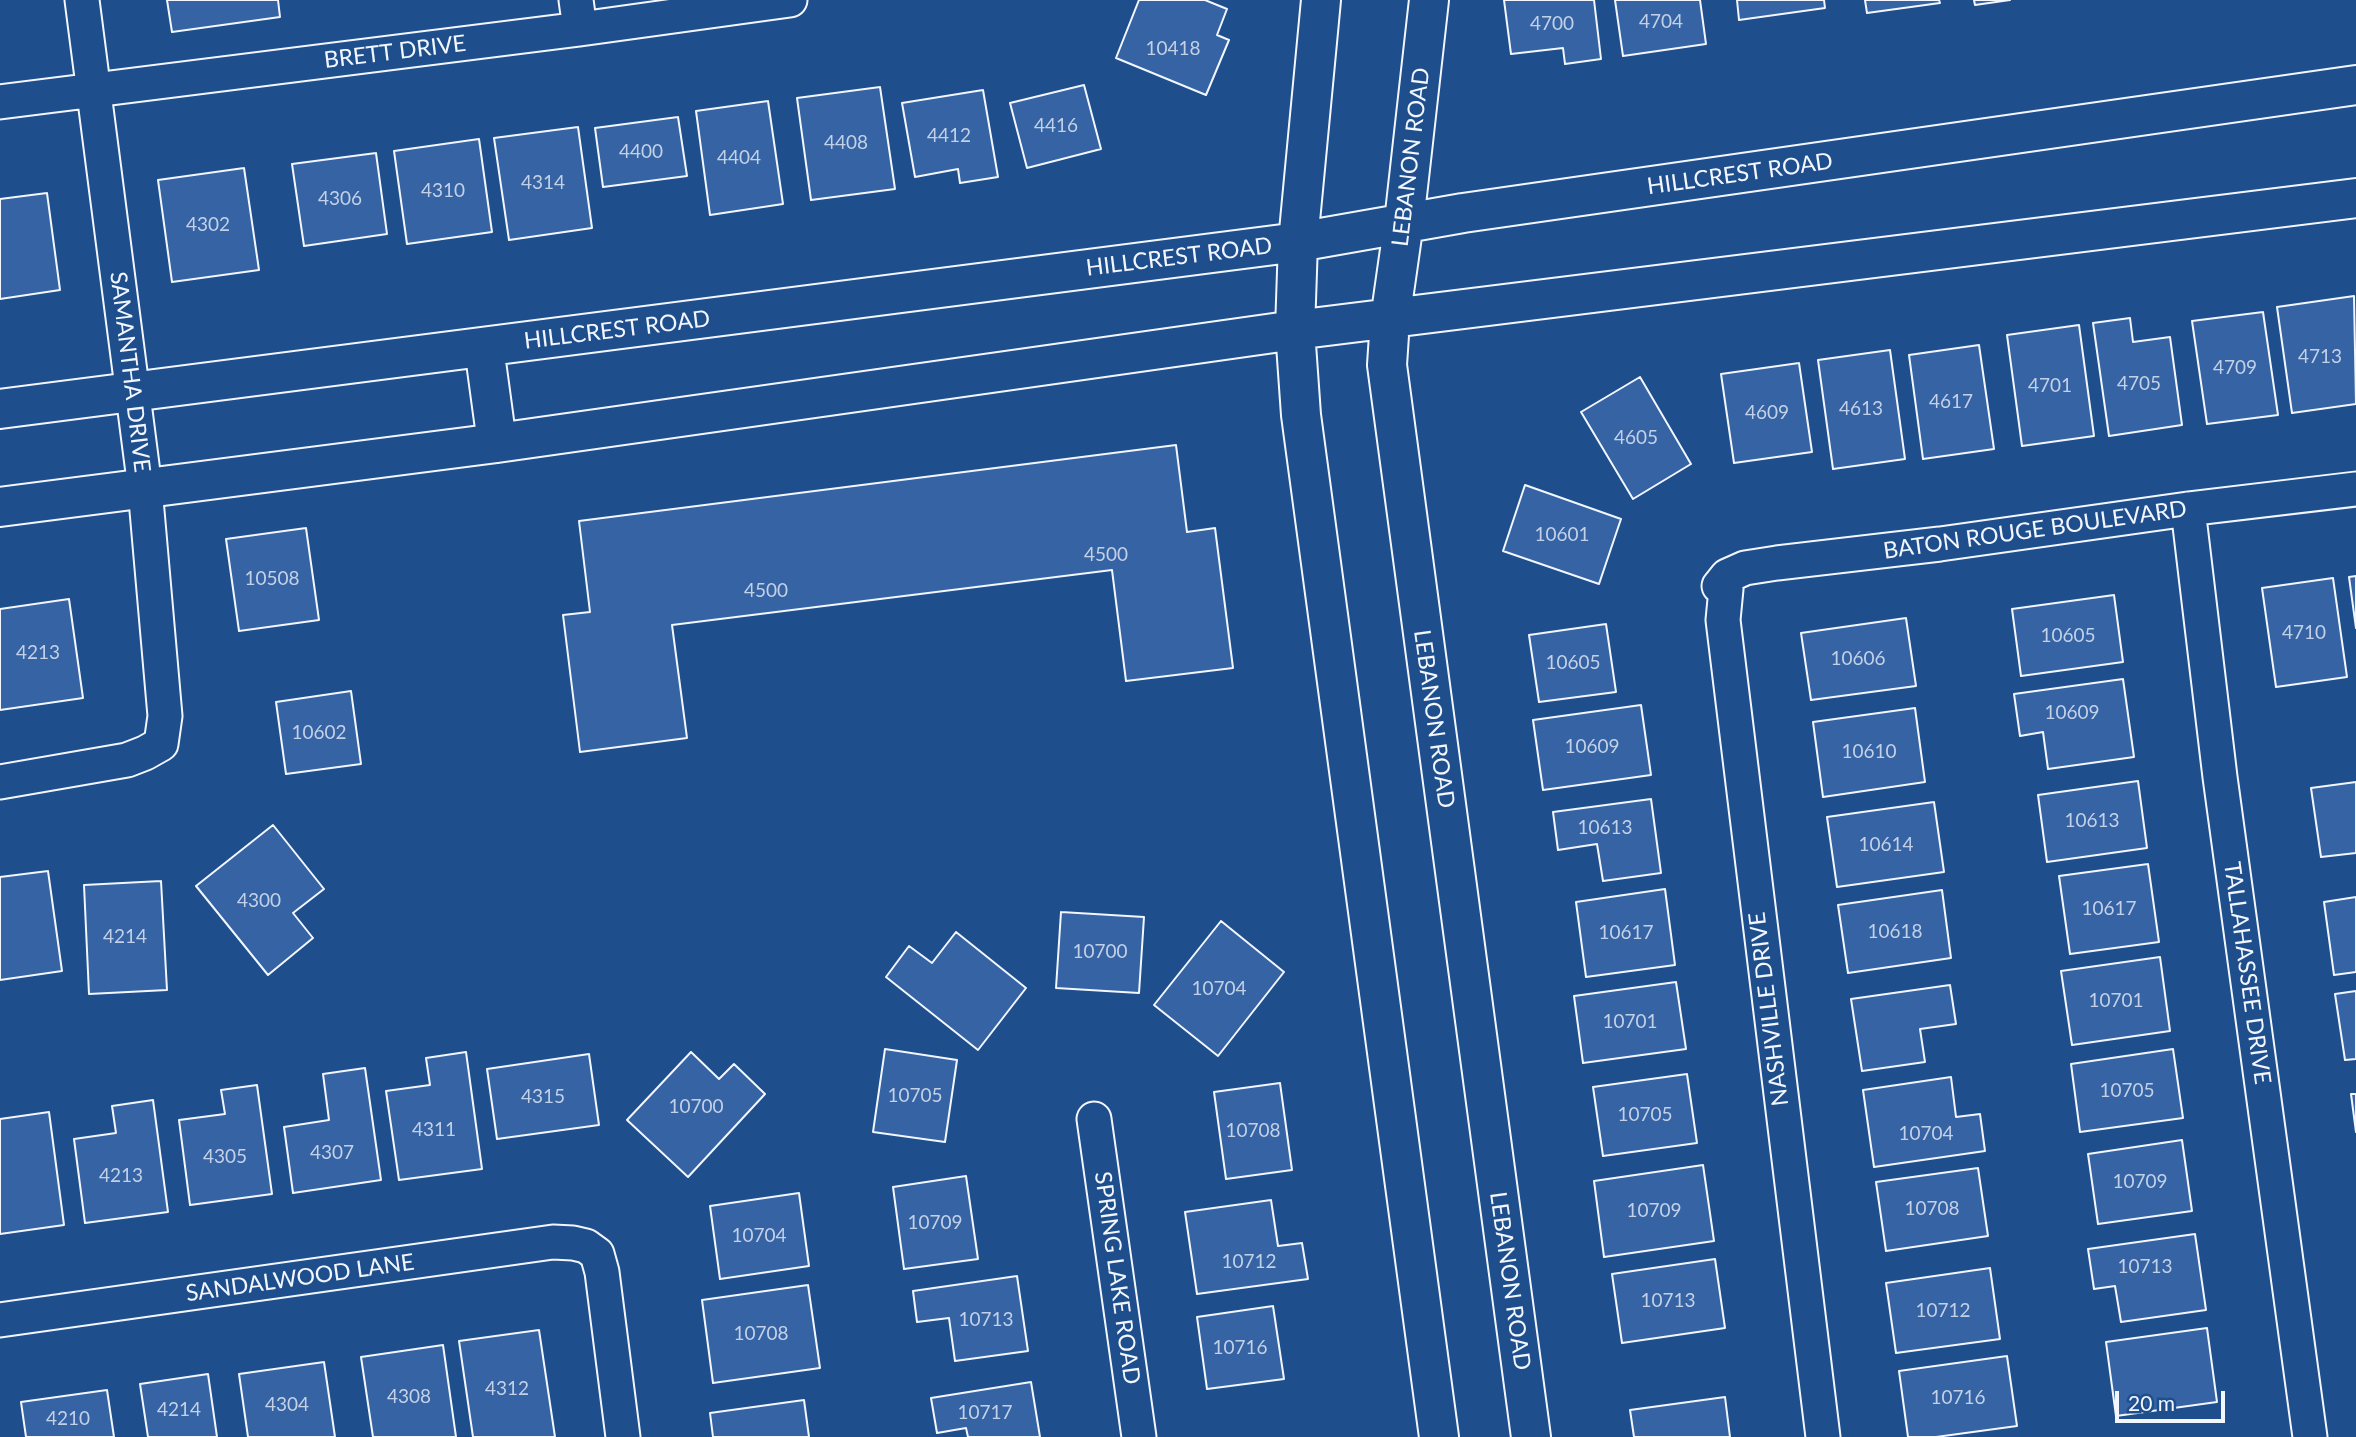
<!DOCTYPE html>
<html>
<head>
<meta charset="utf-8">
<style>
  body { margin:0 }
  #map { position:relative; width:2356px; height:1437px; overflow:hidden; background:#1f4e8c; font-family:Lato,sans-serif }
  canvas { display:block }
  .scale { position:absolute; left:2115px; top:1391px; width:110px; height:32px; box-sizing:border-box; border:4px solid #f2f6ff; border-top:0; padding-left:9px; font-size:21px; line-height:24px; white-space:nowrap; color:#f2f6ff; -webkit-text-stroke:5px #1f4e8c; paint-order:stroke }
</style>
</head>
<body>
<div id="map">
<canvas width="2356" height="1437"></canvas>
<div class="scale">20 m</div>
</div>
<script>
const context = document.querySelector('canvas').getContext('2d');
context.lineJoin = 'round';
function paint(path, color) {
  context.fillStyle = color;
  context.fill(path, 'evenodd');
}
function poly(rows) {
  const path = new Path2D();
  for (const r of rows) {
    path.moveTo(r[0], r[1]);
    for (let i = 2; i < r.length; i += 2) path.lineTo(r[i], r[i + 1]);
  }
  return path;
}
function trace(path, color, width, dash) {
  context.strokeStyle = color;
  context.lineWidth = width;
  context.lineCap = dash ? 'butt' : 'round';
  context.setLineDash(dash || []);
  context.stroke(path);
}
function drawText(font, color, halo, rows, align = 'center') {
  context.font = font + ' Lato,sans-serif';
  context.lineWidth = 5;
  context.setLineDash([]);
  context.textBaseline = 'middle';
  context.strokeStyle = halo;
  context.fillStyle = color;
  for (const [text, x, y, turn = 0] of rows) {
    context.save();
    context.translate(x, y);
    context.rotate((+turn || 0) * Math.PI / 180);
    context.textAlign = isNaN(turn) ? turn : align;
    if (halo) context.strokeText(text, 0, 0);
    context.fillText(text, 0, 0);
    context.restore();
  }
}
const building = poly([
  [167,0,278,0,280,17,172,32,167,0],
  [1139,0,1205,0,1227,9,1217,35,1229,40,1206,95,1116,58,1139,0],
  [1504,0,1594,0,1601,59,1565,64,1563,48,1511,54,1504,0],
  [1615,0,1700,0,1706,44,1623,56,1615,0],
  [1737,0,1824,0,1825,8,1739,20,1737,0],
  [1865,0,1939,0,1940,3,1867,13,1865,0],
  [1974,0,2010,0,1975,5,1974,0],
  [1084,85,1101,149,1027,168,1010,103,1084,85],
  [880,87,895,189,811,200,797,98,880,87],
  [983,90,998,177,960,183,958,169,915,177,902,103,983,90],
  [768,101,783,204,710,215,696,111,768,101],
  [678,117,687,176,603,187,595,128,678,117],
  [578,127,592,228,509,240,494,138,578,127],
  [479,139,492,232,407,244,394,151,479,139],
  [376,153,387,234,304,246,292,164,376,153],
  [244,168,259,270,172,282,158,180,244,168],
  [47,193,60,290,0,299,0,199,47,193],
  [2354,296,2356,404,2292,413,2277,307,2354,296],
  [2263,312,2278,415,2207,424,2192,321,2263,312],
  [2130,318,2133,342,2170,337,2182,425,2109,436,2093,323,2130,318],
  [2079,325,2094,436,2022,446,2007,335,2079,325],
  [1979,345,1994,449,1923,459,1909,355,1979,345],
  [1890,350,1905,459,1833,469,1818,360,1890,350],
  [1799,363,1812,452,1734,463,1721,374,1799,363],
  [1640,377,1691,464,1633,499,1581,412,1640,377],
  [1176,445,1187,532,1215,528,1233,668,1126,681,1112,570,672,625,687,738,580,752,563,615,590,612,579,521,1176,445],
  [1525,485,1621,519,1599,584,1503,551,1525,485],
  [306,528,319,620,239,631,226,539,306,528],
  [2356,576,2356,628,2349,577,2356,576],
  [2333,578,2347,677,2276,687,2262,588,2333,578],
  [2114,595,2123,662,2021,676,2012,609,2114,595],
  [69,599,83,698,0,710,0,609,69,599],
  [1906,618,1916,686,1811,700,1801,633,1906,618],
  [1606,624,1616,692,1539,702,1529,635,1606,624],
  [2123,679,2134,757,2048,769,2043,732,2020,736,2014,694,2123,679],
  [351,691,361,764,286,774,276,702,351,691],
  [1641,705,1651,775,1543,790,1533,720,1641,705],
  [1915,708,1925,782,1823,797,1813,722,1915,708],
  [2138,781,2147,848,2047,862,2038,795,2138,781],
  [2356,782,2356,853,2321,857,2311,788,2356,782],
  [1651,799,1661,873,1603,881,1597,844,1558,850,1553,812,1651,799],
  [1934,802,1944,872,1837,887,1827,817,1934,802],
  [273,825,324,889,293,913,313,938,268,975,196,886,273,825],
  [2148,864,2159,942,2070,954,2059,876,2148,864],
  [48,871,62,971,0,980,0,877,48,871],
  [161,881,167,990,89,994,84,885,161,881],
  [1665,889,1675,965,1586,977,1576,902,1665,889],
  [1942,890,1951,958,1848,973,1838,905,1942,890],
  [2356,897,2356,972,2334,975,2324,902,2356,897],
  [1061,912,1144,917,1139,993,1056,988,1061,912],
  [1221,921,1284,972,1218,1056,1154,1005,1221,921],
  [956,932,1026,988,978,1050,886,977,909,946,932,963,956,932],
  [2160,957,2170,1031,2072,1045,2061,971,2160,957],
  [1676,982,1686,1049,1583,1063,1574,996,1676,982],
  [1950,985,1956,1024,1920,1029,1925,1062,1862,1071,1851,999,1950,985],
  [2356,991,2356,1059,2345,1060,2335,994,2356,991],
  [885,1049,957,1060,945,1142,873,1132,885,1049],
  [2173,1049,2183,1118,2080,1132,2071,1064,2173,1049],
  [466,1052,482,1169,399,1180,386,1091,430,1085,426,1058,466,1052],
  [691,1052,719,1079,734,1064,765,1094,688,1177,627,1120,691,1052],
  [589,1054,599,1125,497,1139,487,1069,589,1054],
  [365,1068,381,1180,293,1193,284,1127,329,1120,323,1074,365,1068],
  [1687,1074,1697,1143,1603,1156,1593,1087,1687,1074],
  [1951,1077,1956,1117,1980,1114,1985,1151,1874,1167,1863,1090,1951,1077],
  [1280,1083,1292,1170,1226,1179,1214,1092,1280,1083],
  [257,1085,272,1194,190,1205,179,1120,225,1114,221,1090,257,1085],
  [2351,1094,2356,1094,2356,1132,2351,1094],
  [153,1100,168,1212,85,1223,74,1139,116,1133,112,1106,153,1100],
  [49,1112,64,1225,0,1234,0,1119,49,1112],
  [2182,1140,2192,1211,2098,1224,2088,1154,2182,1140],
  [1703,1165,1714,1241,1604,1257,1594,1181,1703,1165],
  [1978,1168,1988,1236,1886,1251,1876,1182,1978,1168],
  [966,1176,978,1259,904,1269,893,1187,966,1176],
  [799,1193,809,1266,720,1279,710,1206,799,1193],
  [1271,1200,1278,1246,1302,1243,1308,1279,1197,1294,1185,1212,1271,1200],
  [2195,1234,2206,1310,2121,1322,2115,1286,2094,1289,2088,1249,2195,1234],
  [1715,1259,1725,1328,1622,1343,1612,1274,1715,1259],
  [1990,1268,2000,1339,1896,1353,1886,1283,1990,1268],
  [1017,1276,1028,1351,955,1361,949,1318,917,1322,913,1291,1017,1276],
  [808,1285,820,1368,713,1383,702,1300,808,1285],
  [1273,1306,1284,1379,1207,1389,1197,1317,1273,1306],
  [2207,1328,2217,1402,2116,1416,2106,1342,2207,1328],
  [539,1330,555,1437,473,1437,459,1341,539,1330],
  [443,1345,456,1437,373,1437,361,1357,443,1345],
  [2007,1356,2017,1426,1936,1437,1908,1437,1899,1371,2007,1356],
  [324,1362,335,1437,248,1437,239,1374,324,1362],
  [208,1374,217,1437,148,1437,140,1384,208,1374],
  [1031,1382,1040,1437,968,1437,966,1428,937,1433,931,1398,1031,1382],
  [107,1390,114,1437,26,1437,21,1402,107,1390],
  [1725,1397,1730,1437,1634,1437,1630,1410,1725,1397],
  [804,1400,809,1437,713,1437,710,1413,804,1400]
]);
paint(building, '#3563a3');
trace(building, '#f2f6ff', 2);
const minor = poly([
  [576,0,580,29],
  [0,102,580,29,790,0],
  [2188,509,2220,777,2310,1437],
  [0,782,127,760,145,753,161,744,165,716,145,488,82,0],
  [1094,1119,1139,1437],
  [0,1320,553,1242,573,1243,586,1246,597,1254,602,1272,623,1437],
  [1823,1437,1723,620,1726,589,1719,586,1727,576,1745,568,1777,563,1940,544,2188,509,2356,489]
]);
const secondary = poly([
  [1321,0,1298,242,1295,330,1301,415,1439,1437],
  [1429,0,1404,222,1390,320,1387,365,1531,1437],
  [484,347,497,443],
  [0,409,1298,242,1463,213,2356,85],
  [0,507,497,443,1295,330,2356,198]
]);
trace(minor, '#f2f6ff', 37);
trace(secondary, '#f2f6ff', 42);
trace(minor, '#1f4e8c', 33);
trace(secondary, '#1f4e8c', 38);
drawText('19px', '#c3d1e8', null, [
  ["4704",1661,22],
  ["4700",1552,24],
  ["10418",1173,49],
  ["4416",1056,126],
  ["4412",949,136],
  ["4408",846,143],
  ["4400",641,152],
  ["4404",739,158],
  ["4314",543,183],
  ["4310",443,191],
  ["4306",340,199],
  ["4302",208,225],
  ["4713",2320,357],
  ["4709",2235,368],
  ["4705",2139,384],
  ["4701",2050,386],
  ["4617",1951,402],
  ["4613",1861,409],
  ["4609",1767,413],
  ["4605",1636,438],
  ["10601",1562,535],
  ["4500",1106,555],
  ["10508",272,579],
  ["4500",766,591],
  ["4710",2304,633],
  ["10605",2068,636],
  ["4213",38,653],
  ["10606",1858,659],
  ["10605",1573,663],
  ["10609",2072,713],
  ["10602",319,733],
  ["10609",1592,747],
  ["10610",1869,752],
  ["10613",2092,821],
  ["10613",1605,828],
  ["10614",1886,845],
  ["4300",259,901],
  ["10617",2109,909],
  ["10618",1895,932],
  ["10617",1626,933],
  ["4214",125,937],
  ["10700",1100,952],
  ["10704",1219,989],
  ["10701",2116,1001],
  ["10701",1630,1022],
  ["10705",2127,1091],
  ["10705",915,1096],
  ["4315",543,1097],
  ["10700",696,1107],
  ["10705",1645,1115],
  ["4311",434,1130],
  ["10708",1253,1131],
  ["10704",1926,1134],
  ["4307",332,1153],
  ["4305",225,1157],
  ["4213",121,1176],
  ["10709",2140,1182],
  ["10708",1932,1209],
  ["10709",1654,1211],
  ["10709",935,1223],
  ["10704",759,1236],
  ["10712",1249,1262],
  ["10713",2145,1267],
  ["10713",1668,1301],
  ["10712",1943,1311],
  ["10713",986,1320],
  ["10708",761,1334],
  ["10716",1240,1348],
  ["4312",507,1389],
  ["4308",409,1397],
  ["10716",1958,1398],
  ["4304",287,1405],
  ["4214",179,1410],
  ["10717",985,1413],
  ["4210",68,1419]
]);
drawText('23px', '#f2f6ff', '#1f4e8c', [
  ["BRETT DRIVE",395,52,-7],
  ["LEBANON ROAD",1411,157,-83],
  ["HILLCREST ROAD",1740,174,-8],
  ["HILLCREST ROAD",1179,257,-7],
  ["HILLCREST ROAD",617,330,-7],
  ["SAMANTHA DRIVE",130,372,83],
  ["BATON ROUGE BOULEVARD",2035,530,-8],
  ["LEBANON ROAD",1434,719,82],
  ["TALLAHASSEE DRIVE",2247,973,82],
  ["NASHVILLE DRIVE",1769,1009,-97],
  ["SANDALWOOD LANE",300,1278,-8],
  ["SPRING LAKE ROAD",1117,1278,82],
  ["LEBANON ROAD",1510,1281,82]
]);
</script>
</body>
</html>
